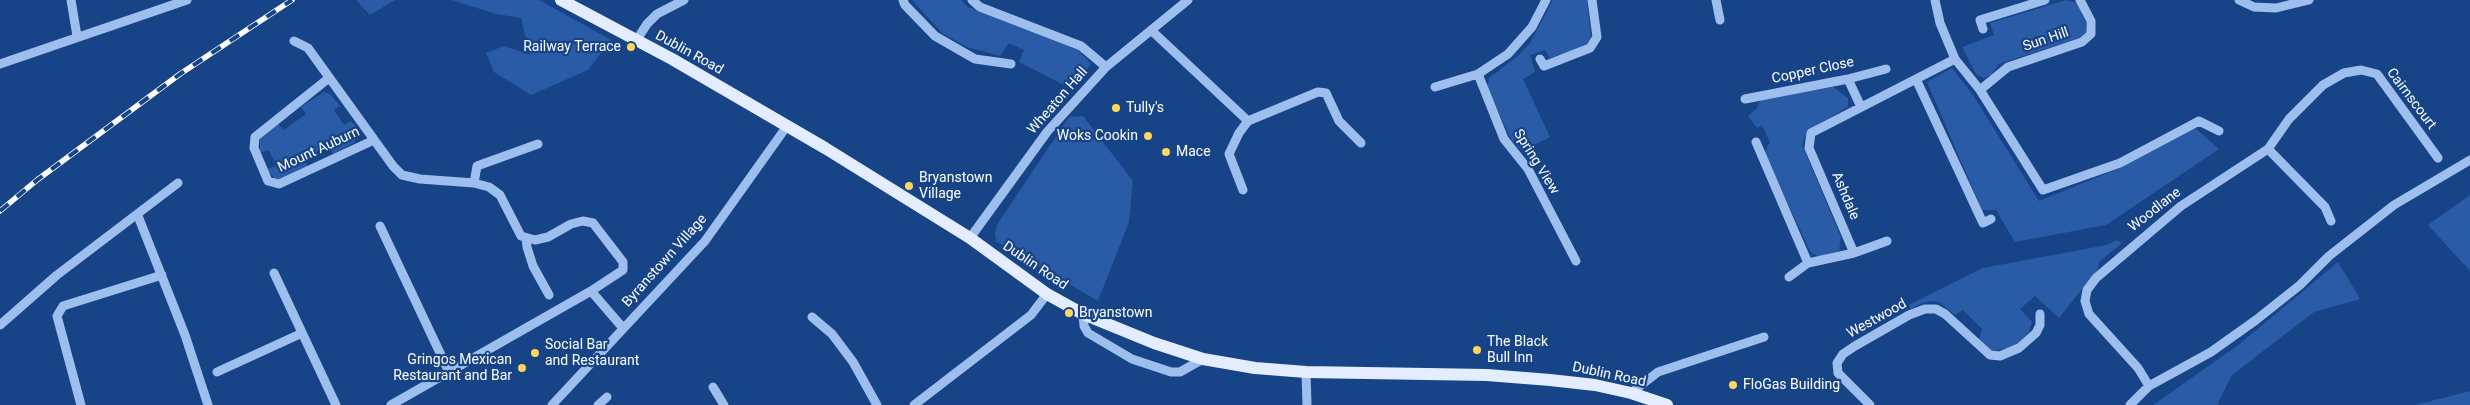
<!DOCTYPE html>
<html>
<head>
<meta charset="utf-8">
<style>
  body { margin:0 }
  canvas { display:block; background:#174387 }
</style>
</head>
<body>
<canvas width="2470" height="405"></canvas>
<script>
const context = document.querySelector('canvas').getContext('2d');
context.lineJoin = 'round';
function paint(path, color) {
  context.fillStyle = color;
  context.fill(path, 'evenodd');
}
function poly(rows) {
  const path = new Path2D();
  for (const r of rows) {
    path.moveTo(r[0], r[1]);
    for (let i = 2; i < r.length; i += 2) path.lineTo(r[i], r[i + 1]);
  }
  return path;
}
function trace(path, color, width, dash) {
  context.strokeStyle = color;
  context.lineWidth = width;
  context.lineCap = dash ? 'butt' : 'round';
  context.setLineDash(dash || []);
  context.stroke(path);
}
function drawText(font, color, halo, rows, align = 'center') {
  context.font = font + ' Roboto,sans-serif';
  context.lineWidth = 4.5;
  context.setLineDash([]);
  context.textBaseline = 'middle';
  context.strokeStyle = halo;
  context.fillStyle = color;
  for (const [text, x, y, turn = 0] of rows) {
    context.save();
    context.translate(x, y);
    context.rotate((+turn || 0) * Math.PI / 180);
    context.textAlign = isNaN(turn) ? turn : align;
    if (halo) context.strokeText(text, 0, 0);
    context.fillText(text, 0, 0);
    context.restore();
  }
}
paint(poly([
  [356,0,395,0,370,15],
  [452,0,539,0,611,40,588,70,531,95,494,72,486,53,504,46,530,55,521,18,496,14],
  [912,0,961,0,968,7,1078,50,1091,64,1070,88,1019,62,1024,50,1009,43,1000,56,967,47,942,33],
  [1553,0,1587,0,1591,37,1585,46,1550,58,1545,50,1530,55,1535,72,1523,79,1550,137,1522,151,1511,139,1487,88,1489,78,1519,55,1530,43],
  [2066,0,2077,3,2085,22,2087,31,2079,38,1999,64,1991,75,1984,78,1976,74,1962,47,1994,35,1990,23],
  [1952,68,1973,95,2039,201,2122,167,2195,128,2219,149,2106,225,2015,242,1996,210,1982,210,1927,82],
  [1833,87,1848,98,1848,107,1807,131,1802,145,1841,237,1839,251,1820,257,1811,253,1764,153,1770,142,1762,125,1757,128,1748,116,1757,108,1761,99],
  [324,92,330,94,340,106,334,110,344,125,351,121,356,126,358,133,355,142,333,154,328,146,304,159,308,167,279,180,275,179,267,169,276,166,269,150,260,153,260,139,278,124,284,130,306,114,301,107],
  [1083,116,1133,181,1129,222,1098,301,996,241,995,233,997,225,1069,117],
  [2470,195,2470,271,2428,225],
  [2116,240,2122,243,2099,262,2098,269,2059,318,2035,296,2020,309,2032,322,2029,332,2014,347,1992,351,1979,339,1982,329,1963,310,1955,315,1939,302,1933,301,1925,302,1910,309,1909,305,1983,268,2107,245],
  [2338,262,2360,299,2314,312,2232,375,2217,405,2153,405,2237,346],
  [2470,391,2470,405,2415,405]
]), '#2a5ba6');
trace(poly([
  [71,0,77,36],
  [903,0,905,5,935,36,975,59,1011,64],
  [972,0,980,7,1081,46,1106,67],
  [1716,0,1720,20],
  [1935,0,1940,23,1955,59,1980,90,2043,190,2120,163,2199,121,2219,131],
  [2239,0,2254,7,2276,8,2309,0],
  [1983,29,1980,20,2045,0],
  [1151,30,1248,121],
  [294,41,308,48,393,166,402,175,420,179,474,183,489,187,500,195,521,236,535,240,548,237,571,224,583,221,593,223,623,262,623,270,591,291,391,405],
  [636,41,647,24,657,14,684,0],
  [1540,59,1544,66,1590,48,1597,37,1592,0],
  [0,64,187,0],
  [1478,74,1504,139,1528,169,1576,261],
  [329,78,255,137,254,148,268,181,279,184,374,140],
  [1848,79,1861,107],
  [1916,79,1983,223,1991,219],
  [1435,87,1478,74,1508,54,1532,27,1546,0],
  [1980,90,2008,67,2082,42,2091,34,2091,21,2080,0],
  [1745,99,1848,79,1886,69],
  [1756,142,1808,263,1854,253,1809,148,1811,133,1955,59],
  [2268,149,2325,207,2331,221],
  [474,183,477,166,538,144],
  [1243,190,1229,154,1239,133,1248,121,1318,92,1326,93,1339,121,1361,143],
  [138,216,185,335,208,405],
  [380,226,449,372],
  [526,238,527,247,533,266,549,295],
  [970,238,1047,132,1106,67,1188,0],
  [1854,253,1887,241],
  [274,273,336,405],
  [1789,277,1808,263],
  [591,291,623,328],
  [1083,314,1084,326,1088,333,1132,359,1171,372,1180,372,1203,359],
  [812,317,832,334,853,362,877,405],
  [0,325,57,275,178,183],
  [217,372,300,334],
  [1306,372,1307,405],
  [2149,386,2138,368,2089,314,2085,301,2087,290,2096,278,2181,206,2268,149,2289,119,2323,85,2344,73,2361,70,2377,74,2438,158],
  [713,387,724,405],
  [1631,393,1658,372,1764,337],
  [81,405,57,316,63,306,162,275],
  [552,405,705,241,787,126],
  [598,405,607,397],
  [914,405,1031,315,1047,294],
  [1870,405,1838,373,1837,363,1843,354,1855,346,1909,315,1925,309,1936,309,1945,314,1990,355,2000,356,2019,348,2036,333,2040,325,2040,314],
  [2130,405,2149,386,2211,352,2256,320,2300,285,2329,256,2394,205,2470,160]
]), '#9ebeee', 9);
trace(poly([
  [561,0,672,59,825,148,970,238,1047,294,1083,314,1154,343,1203,359,1255,368,1306,372,1487,375,1550,380,1595,385,1631,393,1667,405]
]), '#e4edff', 12);
const rail = poly([
  [0,211,37,180,180,74,292,0]
]);
trace(rail, '#fff', 5.5);
trace(rail, '#174387', 4, [11]);
for (const [x, y, r, color] of [
  [631,47,5,"#ffd75a"],
  [1116,108,5,"#ffd75a"],
  [1148,136,5,"#ffd75a"],
  [1166,152,5,"#ffd75a"],
  [909,186,5,"#ffd75a"],
  [1069,313,5,"#ffd75a"],
  [1477,350,5,"#ffd75a"],
  [535,353,5,"#ffd75a"],
  [522,368,5,"#ffd75a"],
  [1733,385,5,"#ffd75a"]
]) {
  const dot = new Path2D();
  dot.arc(x, y, r, 0, 2 * Math.PI);
  context.fillStyle = color;
  context.fill(dot);
  trace(dot, '#174387', 2);
}
drawText('14px', '#fff', '#174387', [
  ["Sun Hill",2046,40,-19],
  ["Dublin Road",689,53,29],
  ["Copper Close",1813,71,-12],
  ["Cairnscourt",2411,99,53],
  ["Wheaton Hall",1058,101,-49],
  ["Mount Auburn",319,150,-25],
  ["Spring View",1536,162,58],
  ["Ashdale",1845,196,67],
  ["Woodlane",2155,210,-38],
  ["Byranstown Village",665,261,-48],
  ["Dublin Road",1035,266,34],
  ["Westwood",1877,319,-29],
  ["Dublin Road",1609,375,12]
]);
drawText('14px', '#fff', '#174387', [
  ["Railway Terrace",621,47,"right"],
  ["Tully's",1126,108],
  ["Woks Cookin",1138,136,"right"],
  ["Mace",1176,152],
  ["Bryanstown",919,178],
  ["Village",919,194],
  ["Bryanstown",1079,313],
  ["The Black",1487,342],
  ["Bull Inn",1487,358],
  ["Social Bar",545,345],
  ["and Restaurant",545,361],
  ["Gringos Mexican",512,360,"right"],
  ["Restaurant and Bar",512,376,"right"],
  ["FloGas Building",1743,385]
], 'left');
</script>
</body>
</html>
